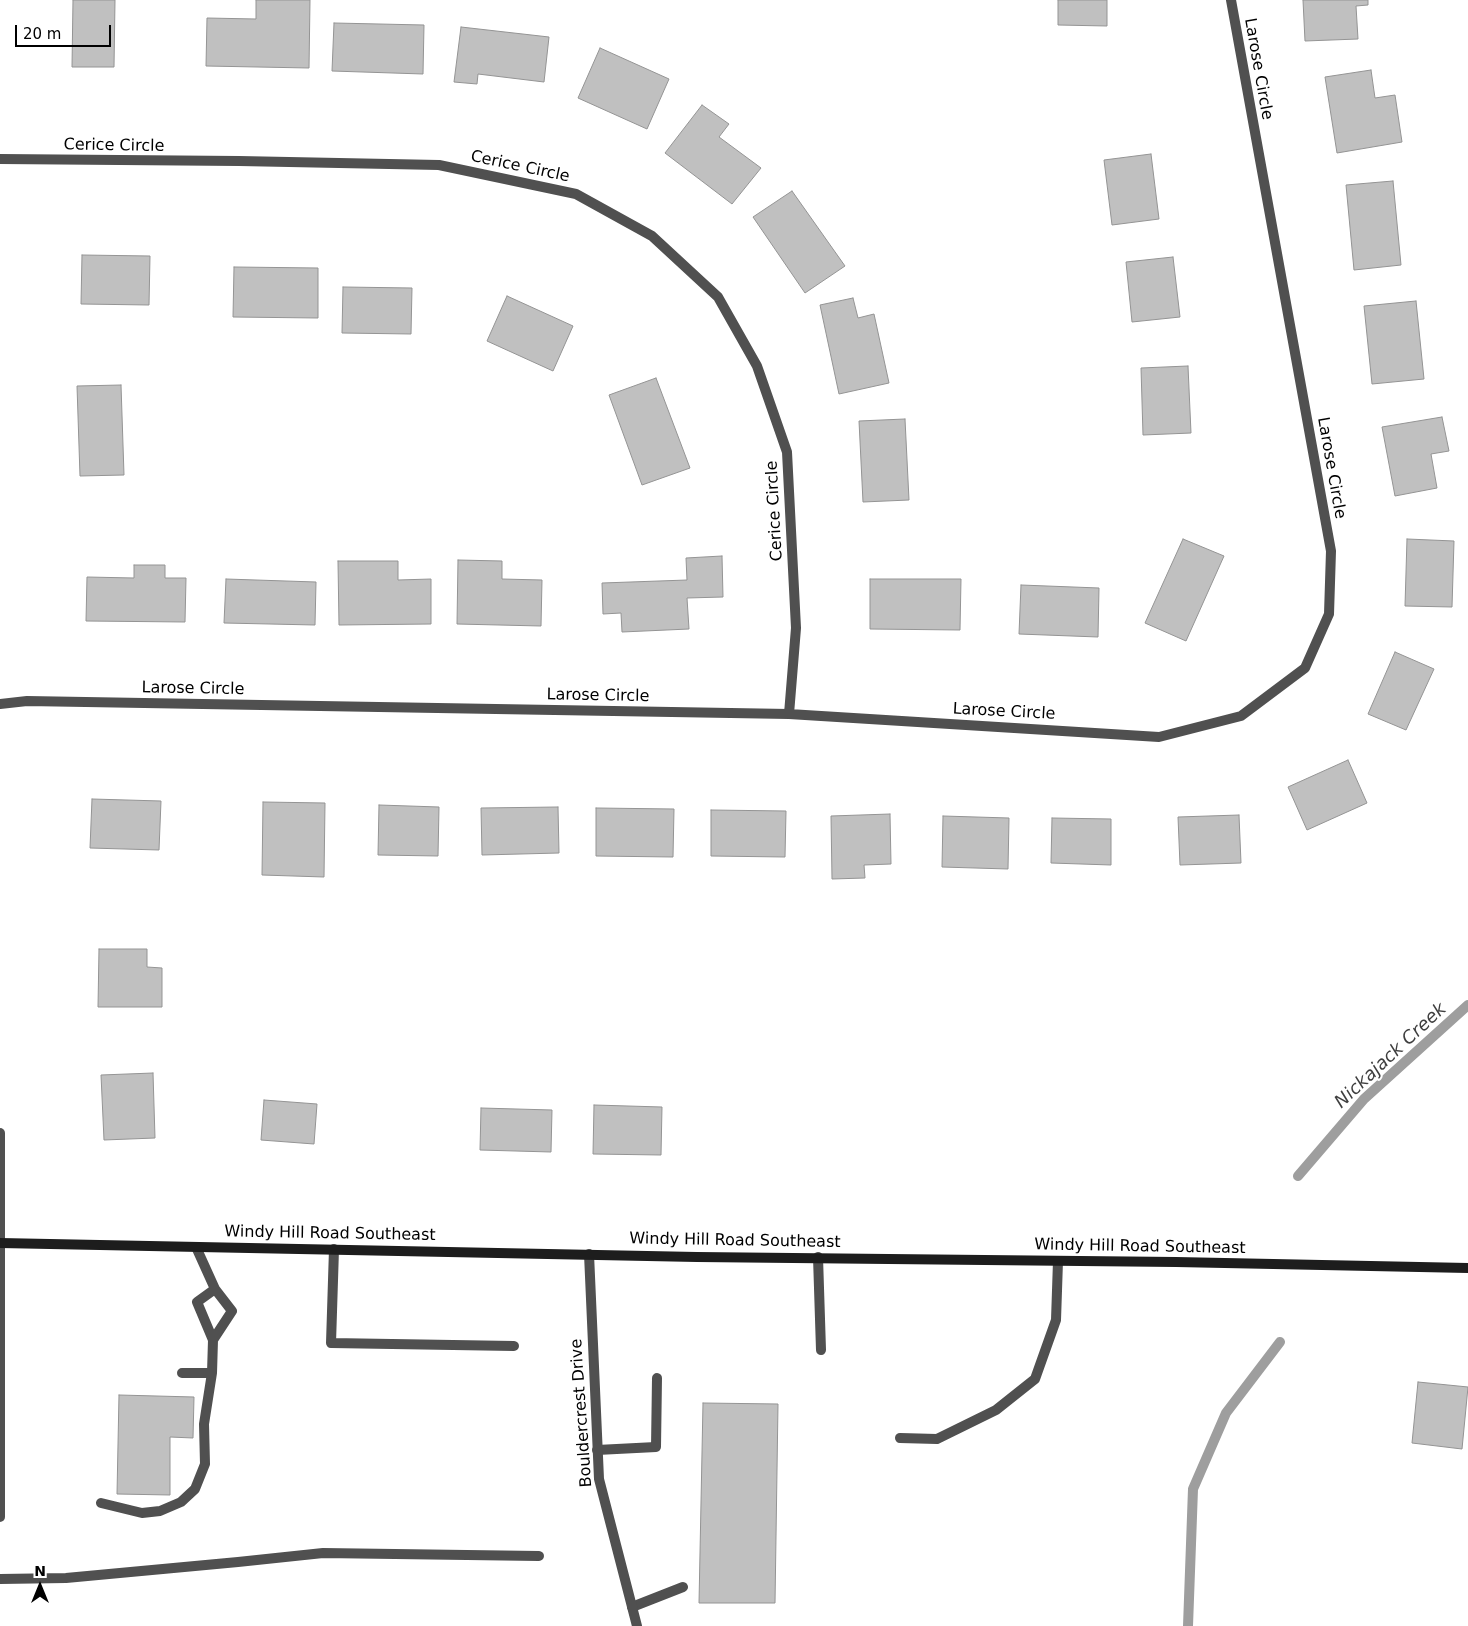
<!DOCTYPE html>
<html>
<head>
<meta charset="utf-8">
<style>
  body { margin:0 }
  #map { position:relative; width:1468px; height:1626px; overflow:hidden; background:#fff; font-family:"DejaVu Sans",sans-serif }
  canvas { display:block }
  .north { position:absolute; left:15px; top:1561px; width:50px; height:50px; -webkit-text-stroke:4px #fff; paint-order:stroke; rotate:0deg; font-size:14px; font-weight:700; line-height:20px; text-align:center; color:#000 }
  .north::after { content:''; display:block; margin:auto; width:18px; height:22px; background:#000; clip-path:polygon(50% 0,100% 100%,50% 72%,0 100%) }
  .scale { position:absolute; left:15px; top:25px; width:96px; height:22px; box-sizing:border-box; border:2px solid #000; border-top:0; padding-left:6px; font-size:15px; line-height:18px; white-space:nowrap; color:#000; -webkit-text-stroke:4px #fff; paint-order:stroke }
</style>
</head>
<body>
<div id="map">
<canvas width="1468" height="1626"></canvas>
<div class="north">N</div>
<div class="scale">20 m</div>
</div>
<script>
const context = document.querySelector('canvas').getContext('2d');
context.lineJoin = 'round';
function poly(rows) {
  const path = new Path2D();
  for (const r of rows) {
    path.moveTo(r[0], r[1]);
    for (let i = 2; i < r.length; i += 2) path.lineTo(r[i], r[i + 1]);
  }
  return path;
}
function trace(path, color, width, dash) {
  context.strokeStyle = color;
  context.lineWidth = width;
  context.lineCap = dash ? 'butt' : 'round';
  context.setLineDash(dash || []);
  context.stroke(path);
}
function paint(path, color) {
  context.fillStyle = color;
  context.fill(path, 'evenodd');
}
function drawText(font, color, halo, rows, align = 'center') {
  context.font = font + ' "DejaVu Sans",sans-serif';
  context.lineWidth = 4;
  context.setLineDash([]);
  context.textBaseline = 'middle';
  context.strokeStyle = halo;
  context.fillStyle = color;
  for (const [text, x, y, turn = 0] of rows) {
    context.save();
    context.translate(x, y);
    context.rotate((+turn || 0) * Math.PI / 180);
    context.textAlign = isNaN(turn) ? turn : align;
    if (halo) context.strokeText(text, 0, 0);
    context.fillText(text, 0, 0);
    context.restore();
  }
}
trace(poly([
  [1298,1176,1364,1099,1468,1005],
  [1188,1626,1193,1489,1226,1413,1280,1342]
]), '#9e9e9e', 10);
const building = poly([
  [73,0,115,0,114,67,72,67,73,0],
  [256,0,310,0,309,68,206,66,207,18,256,19,256,0],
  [1058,0,1107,0,1107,26,1058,25,1058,0],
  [1303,0,1368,0,1368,5,1356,6,1358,39,1305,41,1303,0],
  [334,23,424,25,423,74,332,71,334,23],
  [461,27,549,37,544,82,478,74,477,84,454,82,461,27],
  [600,48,669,79,647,129,578,98,600,48],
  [1371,70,1375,98,1395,95,1402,142,1337,153,1325,77,1371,70],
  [702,105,729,124,719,137,761,168,732,204,665,153,702,105],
  [1151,154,1159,219,1112,225,1104,160,1151,154],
  [1393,181,1401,265,1354,270,1346,185,1393,181],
  [792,191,845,266,805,293,753,217,792,191],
  [82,255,150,256,149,305,81,304,82,255],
  [1173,257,1180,317,1132,322,1126,262,1173,257],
  [234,267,318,268,318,318,233,317,234,267],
  [343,287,412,288,411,334,342,333,343,287],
  [507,296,573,326,553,371,487,341,507,296],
  [853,298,858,318,874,314,889,383,839,394,820,305,853,298],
  [1416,301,1424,379,1372,384,1364,306,1416,301],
  [1188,366,1191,433,1143,435,1141,368,1188,366],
  [656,378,690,468,642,485,609,395,656,378],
  [121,385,124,475,80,476,77,386,121,385],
  [1442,417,1449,451,1431,454,1437,488,1395,496,1382,427,1442,417],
  [905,419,909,500,863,502,859,421,905,419],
  [1183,539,1224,556,1186,641,1145,623,1183,539],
  [1407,539,1454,541,1452,607,1405,606,1407,539],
  [722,556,723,597,687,598,689,629,622,632,621,613,603,614,602,583,687,580,686,558,722,556],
  [458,560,502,561,502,579,542,580,541,626,457,624,458,560],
  [338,561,398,561,398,580,431,579,431,624,339,625,338,561],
  [134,565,165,565,165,578,186,578,185,622,86,621,87,577,134,578,134,565],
  [226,579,316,582,315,625,224,623,226,579],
  [870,579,961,579,960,630,870,629,870,579],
  [1021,585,1099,588,1098,637,1019,634,1021,585],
  [1395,652,1434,669,1406,730,1368,714,1395,652],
  [1348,760,1367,803,1307,830,1288,787,1348,760],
  [92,799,161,801,159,850,90,848,92,799],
  [263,802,325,803,324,877,262,875,263,802],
  [379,805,439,807,438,856,378,855,379,805],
  [558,807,559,853,482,855,481,808,558,807],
  [596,808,674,809,673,857,596,856,596,808],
  [711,810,786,811,785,857,711,856,711,810],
  [890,814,891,864,864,865,865,878,832,879,831,816,890,814],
  [1239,815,1241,863,1180,865,1178,817,1239,815],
  [943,816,1009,818,1008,869,942,867,943,816],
  [1052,818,1111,819,1111,865,1051,863,1052,818],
  [99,949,147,949,147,967,162,968,162,1007,98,1007,99,949],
  [153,1073,155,1138,104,1140,101,1075,153,1073],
  [264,1100,317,1104,314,1144,261,1140,264,1100],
  [594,1105,662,1107,661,1155,593,1154,594,1105],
  [481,1108,552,1110,551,1152,480,1150,481,1108],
  [1418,1382,1468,1387,1462,1449,1412,1443,1418,1382],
  [119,1395,194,1397,193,1438,170,1437,170,1495,117,1494,119,1395],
  [703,1403,778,1404,775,1603,699,1603,703,1403]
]);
paint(building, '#c0c0c0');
trace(building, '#949494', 1);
trace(poly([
  [196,1247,215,1289,232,1311,213,1340],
  [334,1249,331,1343,514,1346],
  [818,1257,821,1350],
  [182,1373,212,1373,213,1340,197,1302,215,1289],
  [900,1438,937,1439,996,1410,1035,1379,1056,1320,1058,1261],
  [597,1450,656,1447,657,1378],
  [101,1503,142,1513,160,1511,181,1502,195,1489,205,1464,204,1424,212,1373],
  [0,1579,66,1578,238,1562,323,1553,539,1556],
  [632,1607,683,1587]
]), '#505050', 10);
trace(poly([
  [0,159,239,161,439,165,576,194,652,236,718,297,757,366,787,452,796,628,789,714],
  [0,704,27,701,789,714,1159,737,1241,716,1305,668,1329,614,1331,551,1231,0],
  [589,1254,599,1479,637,1626]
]), '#505050', 10);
trace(poly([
  [0,1133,0,1517]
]), '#505050', 10);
trace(poly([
  [0,1243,697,1257,1176,1262,1468,1268]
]), '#1d1d1d', 10);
drawText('16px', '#000', '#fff', [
  ["Larose Circle",1258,69,80],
  ["Cerice Circle",114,146,1],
  ["Cerice Circle",520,167,12],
  ["Larose Circle",1331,468,80],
  ["Cerice Circle",775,511,-93],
  ["Larose Circle",193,689,1],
  ["Larose Circle",598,696,1],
  ["Larose Circle",1004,712,3],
  ["Windy Hill Road Southeast",330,1234,1],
  ["Windy Hill Road Southeast",735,1241,1],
  ["Windy Hill Road Southeast",1140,1247,1],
  ["Bouldercrest Drive",582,1413,-94]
]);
drawText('italic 18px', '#3f3f3f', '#fff', [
  ["Nickajack Creek",1391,1056,-43]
]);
</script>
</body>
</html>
